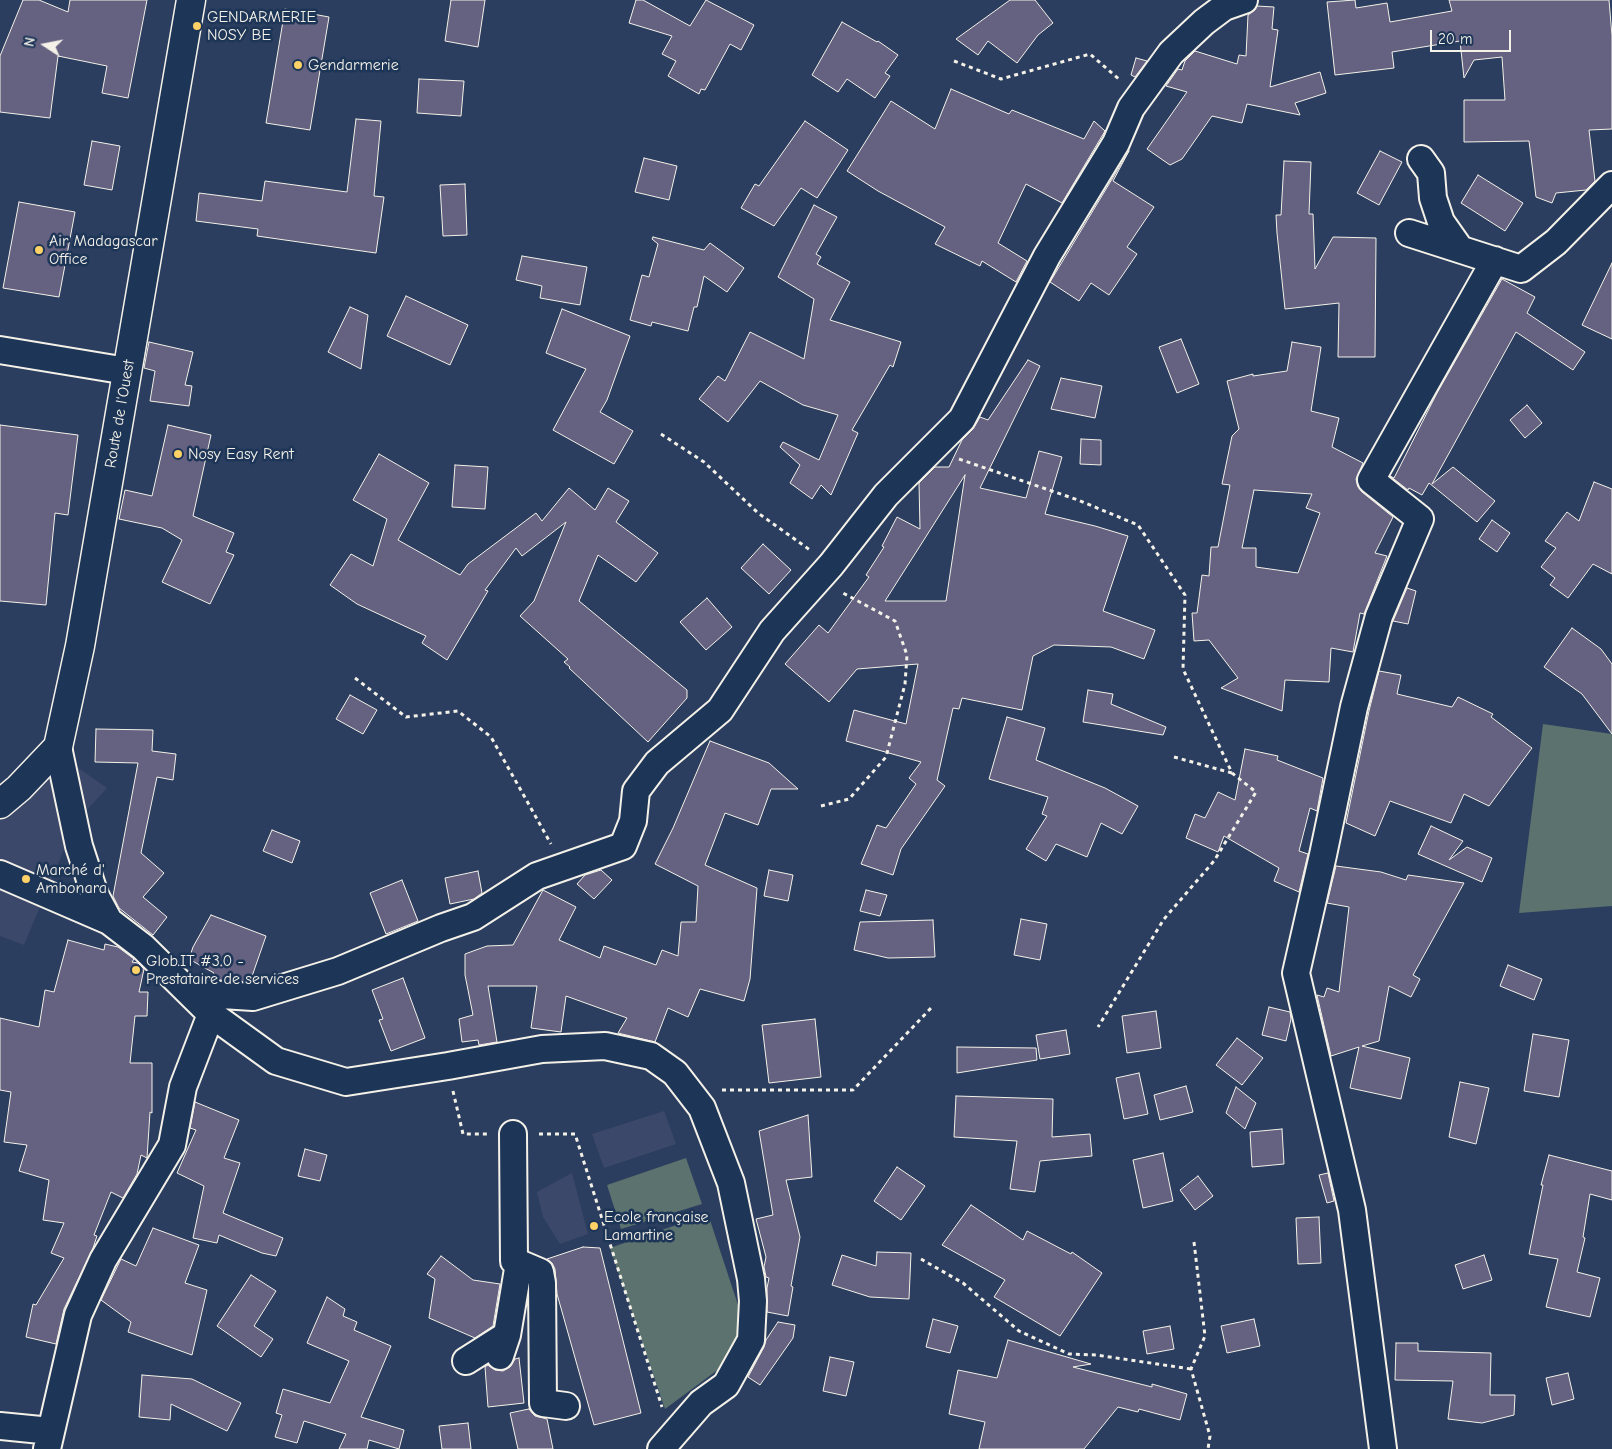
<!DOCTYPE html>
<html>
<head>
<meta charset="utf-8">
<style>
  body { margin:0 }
  #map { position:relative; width:1612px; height:1449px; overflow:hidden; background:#2b3e5f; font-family:"Comic Neue",sans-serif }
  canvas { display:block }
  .north { position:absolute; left:20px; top:20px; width:50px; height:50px; -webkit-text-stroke:4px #1d3557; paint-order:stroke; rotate:281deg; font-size:14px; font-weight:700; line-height:20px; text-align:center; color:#f4f1e8 }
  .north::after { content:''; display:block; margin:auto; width:18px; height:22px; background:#f4f1e8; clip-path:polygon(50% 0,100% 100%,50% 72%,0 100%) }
  .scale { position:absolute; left:1430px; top:30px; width:81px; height:22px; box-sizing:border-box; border:2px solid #f4f1e8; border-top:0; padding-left:6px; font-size:15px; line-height:18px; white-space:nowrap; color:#f4f1e8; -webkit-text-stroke:4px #1d3557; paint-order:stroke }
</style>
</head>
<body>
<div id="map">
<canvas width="1612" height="1449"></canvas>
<div class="north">N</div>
<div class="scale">20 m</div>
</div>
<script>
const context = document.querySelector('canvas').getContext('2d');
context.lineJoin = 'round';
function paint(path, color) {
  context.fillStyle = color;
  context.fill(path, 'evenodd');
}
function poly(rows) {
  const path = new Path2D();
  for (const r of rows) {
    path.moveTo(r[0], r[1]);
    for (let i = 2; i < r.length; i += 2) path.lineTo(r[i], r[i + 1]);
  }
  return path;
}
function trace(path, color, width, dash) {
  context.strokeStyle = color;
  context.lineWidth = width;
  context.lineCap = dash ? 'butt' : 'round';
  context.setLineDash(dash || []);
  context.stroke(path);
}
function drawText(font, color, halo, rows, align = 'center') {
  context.font = font + ' "Comic Neue",sans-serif';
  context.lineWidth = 5;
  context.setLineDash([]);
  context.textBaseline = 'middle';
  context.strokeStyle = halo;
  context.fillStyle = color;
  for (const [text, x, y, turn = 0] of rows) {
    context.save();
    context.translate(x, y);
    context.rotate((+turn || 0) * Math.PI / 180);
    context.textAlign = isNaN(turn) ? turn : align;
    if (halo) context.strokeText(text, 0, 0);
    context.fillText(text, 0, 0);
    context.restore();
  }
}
paint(poly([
  [67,760,107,788,75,823,24,945,0,936,0,803],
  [664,1111,676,1144,604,1168,592,1134],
  [572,1173,588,1234,560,1244,543,1217,537,1192]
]), '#3c4869');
paint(poly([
  [1543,724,1612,734,1612,906,1519,913],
  [686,1158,702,1204,621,1229,607,1185],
  [708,1214,743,1320,727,1363,665,1409,610,1248]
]), '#5b726e');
const building = poly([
  [23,0,39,0,68,12,70,0,147,0,128,98,102,93,107,66,58,56,50,118,0,112,0,56,23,0],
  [451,0,485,0,478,47,445,41,451,0],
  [636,0,643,0,690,26,706,0,754,25,741,50,730,44,705,90,701,89,699,94,668,76,676,61,662,54,672,36,629,23,636,0],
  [1010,0,1035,0,1053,23,1038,35,1017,63,988,41,978,55,956,39,1010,0],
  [1355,0,1356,8,1387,3,1390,22,1452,11,1449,0,1609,0,1612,36,1612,129,1589,130,1595,181,1586,190,1556,193,1552,203,1536,197,1529,141,1464,142,1464,100,1505,100,1502,57,1474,60,1464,78,1460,41,1392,52,1394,68,1335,75,1327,2,1355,0],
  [1257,6,1274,7,1272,29,1278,30,1270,87,1320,72,1326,93,1295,103,1300,115,1247,104,1242,123,1212,116,1182,159,1170,165,1147,149,1187,92,1166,86,1178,69,1182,70,1185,61,1195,51,1237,64,1239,55,1246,56,1248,15,1255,10,1257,6],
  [285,9,329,17,310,130,266,123,285,9],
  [842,22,877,42,878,41,898,55,885,73,890,76,875,98,847,79,838,92,812,75,842,22],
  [1136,58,1147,61,1135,77,1131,75,1136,58],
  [419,79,464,81,461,116,417,113,419,79],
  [951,89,1009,114,1012,110,1084,139,1094,121,1105,131,1062,203,1026,184,998,243,1027,261,1016,282,982,261,980,266,935,244,945,227,878,191,847,171,891,101,935,129,951,89],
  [356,119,381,121,374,196,384,197,376,253,257,236,258,229,196,221,199,193,262,201,265,181,347,192,356,119],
  [805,121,848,150,817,198,801,188,774,226,741,208,755,184,759,186,805,121],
  [92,141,120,146,112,190,84,185,92,141],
  [1129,151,1113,181,1154,207,1127,247,1137,254,1109,295,1091,283,1079,301,1050,282,1129,151],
  [1380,151,1402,162,1379,205,1357,193,1380,151],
  [644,158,677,166,669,200,635,192,644,158],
  [1284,161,1311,162,1309,214,1313,214,1315,269,1333,237,1376,238,1375,357,1338,357,1339,303,1285,309,1277,233,1276,215,1281,215,1284,161],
  [1478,175,1523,203,1505,231,1461,203,1478,175],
  [465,184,467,235,443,236,440,185,465,184],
  [19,202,75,212,59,297,3,288,19,202],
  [814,205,837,217,816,254,821,257,817,264,850,282,830,320,901,342,893,367,890,365,852,430,858,433,831,495,821,485,812,499,790,483,800,465,780,447,783,442,819,460,838,415,803,405,760,381,728,422,699,399,718,376,725,381,750,332,804,359,814,299,778,277,814,205],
  [653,237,704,250,710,243,744,268,727,292,704,276,697,307,694,307,688,331,652,322,651,326,630,320,642,275,649,277,658,244,652,239,653,237],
  [522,256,587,267,580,305,540,298,542,286,516,280,522,256],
  [1612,263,1612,339,1582,325,1612,263],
  [1502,279,1535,297,1527,313,1585,352,1573,370,1516,332,1432,484,1453,467,1495,501,1477,522,1429,483,1422,495,1409,488,1408,490,1390,476,1394,478,1437,393,1502,279],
  [406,296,468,325,450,365,387,336,406,296],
  [350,307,368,315,361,369,328,352,350,307],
  [562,309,630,336,607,400,600,412,633,431,614,464,553,430,586,369,546,353,562,309],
  [1181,339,1199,384,1177,393,1159,347,1181,339],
  [149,342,193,352,185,385,192,386,189,406,150,401,155,371,144,368,149,342],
  [1292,342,1321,347,1311,411,1339,418,1332,447,1363,463,1356,479,1358,487,1362,492,1393,517,1375,553,1387,556,1364,614,1360,613,1353,652,1331,648,1329,682,1285,680,1282,711,1221,688,1238,678,1209,640,1194,641,1192,613,1197,613,1202,575,1209,576,1211,547,1218,547,1230,485,1222,484,1232,436,1239,429,1227,381,1253,374,1253,376,1287,371,1292,342],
  [1254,490,1312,494,1306,508,1320,513,1298,573,1256,567,1256,548,1242,548,1254,490],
  [1028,360,1040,366,980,488,1026,498,1039,451,1062,457,1045,514,1095,526,1128,536,1103,611,1155,630,1144,659,1111,647,1054,645,1033,656,1022,710,962,698,959,709,953,708,937,780,945,786,901,849,893,875,861,864,877,825,886,828,916,784,909,778,921,762,846,741,854,710,906,724,918,664,857,669,829,702,785,664,819,625,828,633,869,577,866,575,884,547,882,546,897,517,920,529,919,483,935,467,949,467,962,440,973,429,980,417,988,420,1028,360],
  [965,475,946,601,885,601,920,546,965,475],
  [1061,378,1102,386,1095,418,1051,409,1061,378],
  [1527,405,1542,423,1525,438,1510,420,1527,405],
  [0,425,78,435,68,515,55,513,46,605,0,601,0,425],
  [168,425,211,435,193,516,234,533,226,552,234,555,210,604,162,582,182,540,162,528,119,519,125,490,152,496,168,425],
  [1081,439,1101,440,1101,465,1080,464,1081,439],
  [379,454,429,483,398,540,460,575,468,564,536,513,542,521,569,488,595,510,608,488,629,501,616,522,658,553,636,582,598,555,579,601,687,690,687,698,648,742,569,668,570,667,564,662,568,659,520,616,534,601,566,522,522,556,516,548,485,590,488,591,447,660,422,643,426,636,357,604,330,585,351,554,373,566,387,519,353,500,379,454],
  [455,465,488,467,485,509,452,507,455,465],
  [1594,482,1612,489,1612,574,1593,564,1568,598,1550,585,1555,578,1541,567,1556,548,1545,541,1567,512,1579,521,1594,482],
  [1492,520,1510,533,1497,552,1479,539,1492,520],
  [763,544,791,570,769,594,741,568,763,544],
  [1407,588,1416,591,1408,624,1393,621,1407,588],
  [707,598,732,627,706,650,680,622,707,598],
  [1572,628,1601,649,1612,664,1612,734,1582,694,1544,667,1572,628],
  [1379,671,1401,675,1397,694,1452,707,1458,697,1493,714,1491,717,1532,748,1489,806,1464,794,1451,823,1390,801,1375,836,1346,823,1369,711,1379,671],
  [1088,690,1113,694,1111,704,1166,727,1163,735,1083,722,1088,690],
  [350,695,377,710,363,734,336,719,350,695],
  [1007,717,1045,728,1036,760,1105,788,1138,806,1122,834,1101,823,1087,857,1056,844,1046,861,1026,849,1047,816,1042,814,1048,797,989,779,1007,717],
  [96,729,153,730,152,751,176,754,173,780,157,777,141,853,164,873,143,897,167,917,153,935,119,908,113,896,138,763,95,762,96,729],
  [710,741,769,763,798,789,771,789,758,825,725,813,705,865,757,888,750,979,744,1001,700,989,688,1017,668,1008,655,1042,618,1033,627,1018,566,996,561,1032,531,1028,537,986,488,986,497,1042,479,1045,478,1040,462,1042,459,1019,473,1015,465,975,465,954,487,946,513,945,543,890,576,907,559,940,600,958,604,946,656,965,662,950,678,956,681,922,696,922,698,886,655,864,673,828,710,741],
  [1245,749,1278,756,1277,760,1323,778,1317,811,1310,808,1299,851,1308,854,1299,892,1274,881,1279,868,1224,836,1218,852,1186,838,1195,814,1205,818,1218,792,1235,800,1245,749],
  [1431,826,1463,841,1449,860,1467,847,1492,858,1482,882,1418,854,1431,826],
  [272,830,300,841,292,863,263,851,272,830],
  [1336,866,1381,872,1406,880,1408,875,1464,883,1413,975,1420,979,1411,997,1389,986,1379,1041,1362,1046,1410,1058,1401,1099,1350,1088,1359,1047,1331,1056,1317,995,1324,997,1327,988,1339,992,1349,907,1327,903,1336,866],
  [601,870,612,880,594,899,577,884,585,875,601,870],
  [769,870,793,875,788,901,764,896,769,870],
  [478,871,482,893,474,899,450,904,445,878,478,871],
  [402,880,418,921,386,934,370,893,402,880],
  [866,890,887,895,880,916,860,911,866,890],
  [211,915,266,936,250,982,219,980,212,977,214,973,189,959,193,947,211,915],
  [1021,919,1047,924,1040,960,1014,955,1021,919],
  [933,920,935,957,888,958,854,950,860,922,933,920],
  [68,940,104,950,105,944,118,947,134,959,132,962,138,963,144,969,139,992,148,992,147,1016,135,1016,130,1063,152,1063,152,1113,150,1112,147,1158,141,1155,137,1174,123,1198,111,1192,94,1235,97,1236,93,1248,64,1309,56,1344,26,1337,33,1304,36,1305,64,1258,51,1253,64,1223,43,1220,49,1180,19,1171,27,1145,4,1142,11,1092,0,1090,0,1018,39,1027,45,990,54,992,68,940],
  [1508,965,1542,979,1534,1000,1500,986,1508,965],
  [403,978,425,1038,391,1051,379,1020,383,1019,372,990,403,978],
  [1269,1007,1290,1012,1291,1019,1286,1041,1262,1035,1269,1007],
  [1156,1011,1161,1048,1127,1053,1122,1016,1156,1011],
  [815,1019,821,1077,769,1083,762,1025,815,1019],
  [1066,1030,1070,1054,1040,1059,1036,1035,1066,1030],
  [1533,1034,1569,1040,1559,1097,1524,1091,1533,1034],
  [1237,1038,1263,1058,1242,1085,1216,1065,1237,1038],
  [957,1047,1036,1048,1037,1060,957,1073,957,1047],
  [1139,1073,1148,1114,1124,1119,1116,1078,1139,1073],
  [1460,1082,1489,1088,1476,1144,1449,1137,1460,1082],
  [1186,1086,1193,1112,1160,1120,1154,1095,1186,1086],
  [1236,1087,1256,1103,1245,1129,1226,1113,1236,1087],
  [956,1096,1053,1099,1052,1137,1090,1134,1092,1156,1040,1161,1035,1192,1010,1189,1017,1141,954,1137,956,1096],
  [195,1102,239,1120,224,1158,240,1163,223,1213,283,1238,276,1256,262,1253,219,1235,217,1243,193,1238,204,1186,177,1173,196,1130,190,1128,195,1102],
  [808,1115,812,1177,786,1180,800,1237,791,1286,793,1287,788,1316,767,1312,767,1288,769,1278,766,1277,764,1267,766,1257,756,1219,773,1215,759,1131,808,1115],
  [1282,1129,1284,1164,1252,1167,1250,1132,1282,1129],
  [305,1149,327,1155,320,1181,298,1176,305,1149],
  [1163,1153,1173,1201,1143,1208,1133,1160,1163,1153],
  [1549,1155,1612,1171,1612,1200,1590,1194,1583,1237,1585,1238,1577,1272,1600,1278,1590,1317,1546,1307,1558,1259,1529,1254,1543,1185,1541,1185,1549,1155],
  [897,1167,925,1186,901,1220,874,1201,897,1167],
  [1328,1173,1334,1201,1327,1203,1319,1175,1328,1173],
  [1198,1176,1213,1196,1195,1210,1180,1190,1198,1176],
  [971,1205,1023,1240,1027,1231,1071,1254,1072,1252,1102,1273,1060,1336,994,1297,1005,1280,942,1245,971,1205],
  [1319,1217,1321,1263,1298,1264,1296,1218,1319,1217],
  [153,1228,199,1245,185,1283,207,1290,192,1355,128,1332,131,1322,101,1300,121,1259,136,1266,153,1228],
  [583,1247,600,1248,641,1413,594,1425,557,1294,555,1269,552,1263,547,1259,583,1247],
  [877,1252,911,1253,909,1299,870,1297,832,1285,842,1255,876,1266,877,1252],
  [1484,1255,1492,1280,1463,1289,1455,1265,1484,1255],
  [441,1256,473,1280,500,1284,493,1326,475,1338,429,1318,435,1279,427,1274,441,1256],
  [251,1275,276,1291,254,1326,273,1339,261,1357,217,1326,251,1275],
  [327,1297,345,1309,343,1316,357,1322,354,1330,391,1346,361,1417,404,1430,399,1449,369,1440,367,1449,339,1449,346,1434,304,1421,297,1443,275,1437,282,1415,276,1413,283,1389,330,1403,349,1361,307,1343,327,1297],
  [933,1319,958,1326,950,1353,926,1347,933,1319],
  [1254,1319,1260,1346,1227,1353,1221,1326,1254,1319],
  [778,1322,795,1325,793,1338,760,1385,748,1377,764,1347,766,1340,778,1322],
  [1170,1326,1174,1349,1147,1354,1143,1331,1170,1326],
  [1008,1340,1091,1364,1073,1367,1152,1387,1152,1384,1187,1394,1180,1420,1139,1409,1138,1412,1118,1407,1084,1449,979,1449,985,1422,949,1414,958,1370,997,1378,1008,1340],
  [1396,1343,1418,1343,1418,1351,1491,1353,1490,1395,1515,1395,1514,1415,1482,1423,1448,1419,1453,1381,1395,1380,1396,1343],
  [830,1357,854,1362,846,1396,823,1391,830,1357],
  [519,1358,524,1403,488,1407,485,1367,488,1365,495,1370,503,1371,510,1367,515,1359,519,1358],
  [1568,1373,1574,1399,1552,1405,1546,1378,1568,1373],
  [142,1375,192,1379,241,1403,227,1431,171,1404,170,1420,139,1417,142,1375],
  [529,1409,535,1416,547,1419,553,1449,518,1449,510,1413,529,1409],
  [468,1423,471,1449,442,1449,439,1426,468,1423]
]);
paint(building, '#646181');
trace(building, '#f4f1e8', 1);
const street = poly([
  [1421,159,1431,173,1433,198,1441,222,1460,249],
  [1409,233,1521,269,1556,242,1612,185],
  [0,350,127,371],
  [58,747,79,846,95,895,109,921],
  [0,874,109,921,143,947,211,1014,276,1061,346,1082,448,1066,542,1049,605,1046,651,1056,675,1073,702,1108,731,1183,751,1279,753,1301,751,1340,726,1385,701,1403,661,1449],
  [191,993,253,997,338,971,441,928,473,917,537,876,623,846,633,821,636,791,657,763,720,710,772,631,831,565,886,495,962,419,1047,256,1116,143,1131,108,1171,53,1204,22,1224,7,1244,0],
  [513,1134,514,1261,540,1272,542,1283,543,1403,566,1406],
  [500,1356,507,1335,519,1263],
  [466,1361,507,1335],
  [0,1426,51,1431],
  [47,1449,78,1315,103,1260,172,1145,183,1087,211,1014],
  [1383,1449,1352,1210,1296,973,1323,855,1354,707,1379,616,1420,519,1371,480,1495,260]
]);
const secondary = poly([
  [0,804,19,788,58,747,80,646,191,0]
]);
trace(street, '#f4f1e8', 30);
trace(secondary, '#f4f1e8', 31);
trace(poly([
  [954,61,1001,79,1090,54,1120,80],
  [661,434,704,462,758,513,810,550],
  [959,459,1078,500,1138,525,1185,595,1183,669,1232,773,1256,792,1214,861,1164,919,1098,1027],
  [355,678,406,717,458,711,491,737,551,844],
  [1174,757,1232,773],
  [821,806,849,799,886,757,905,684,907,655,895,621,843,593],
  [722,1090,853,1090,932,1007],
  [453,1091,463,1134,487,1134],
  [539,1134,575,1134,662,1407],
  [1194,1242,1205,1336,1191,1369,1210,1436,1208,1449],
  [921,1259,963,1283,1019,1331,1069,1354,1096,1355,1191,1369]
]), '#f4f1e8', 3, [4, 4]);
trace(street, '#1d3557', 26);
trace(secondary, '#1d3557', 28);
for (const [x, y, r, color] of [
  [197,26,5,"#ffd166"],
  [298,65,5,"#ffd166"],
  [39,250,5,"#ffd166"],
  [178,454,5,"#ffd166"],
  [26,879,5,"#ffd166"],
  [136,970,5,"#ffd166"],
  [594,1226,5,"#ffd166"]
]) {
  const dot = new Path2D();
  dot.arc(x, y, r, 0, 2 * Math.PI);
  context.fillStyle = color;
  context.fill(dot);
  trace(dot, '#1d3557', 2);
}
drawText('16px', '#f4f1e8', '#1d3557', [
  ["GENDARMERIE",207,17],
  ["NOSY BE",207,35],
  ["Gendarmerie",308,65],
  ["Air Madagascar",49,241],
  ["Office",49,259],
  ["Nosy Easy Rent",188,454],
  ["Marché d'",36,870],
  ["Ambonara",36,888],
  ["Glob.IT #3.0 -",146,961],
  ["Prestataire de services",146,979],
  ["Ecole française",604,1217],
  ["Lamartine",604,1235]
], 'left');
drawText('16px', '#f4f1e8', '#1d3557', [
  ["Route de l'Ouest",120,414,-80]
]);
</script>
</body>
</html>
